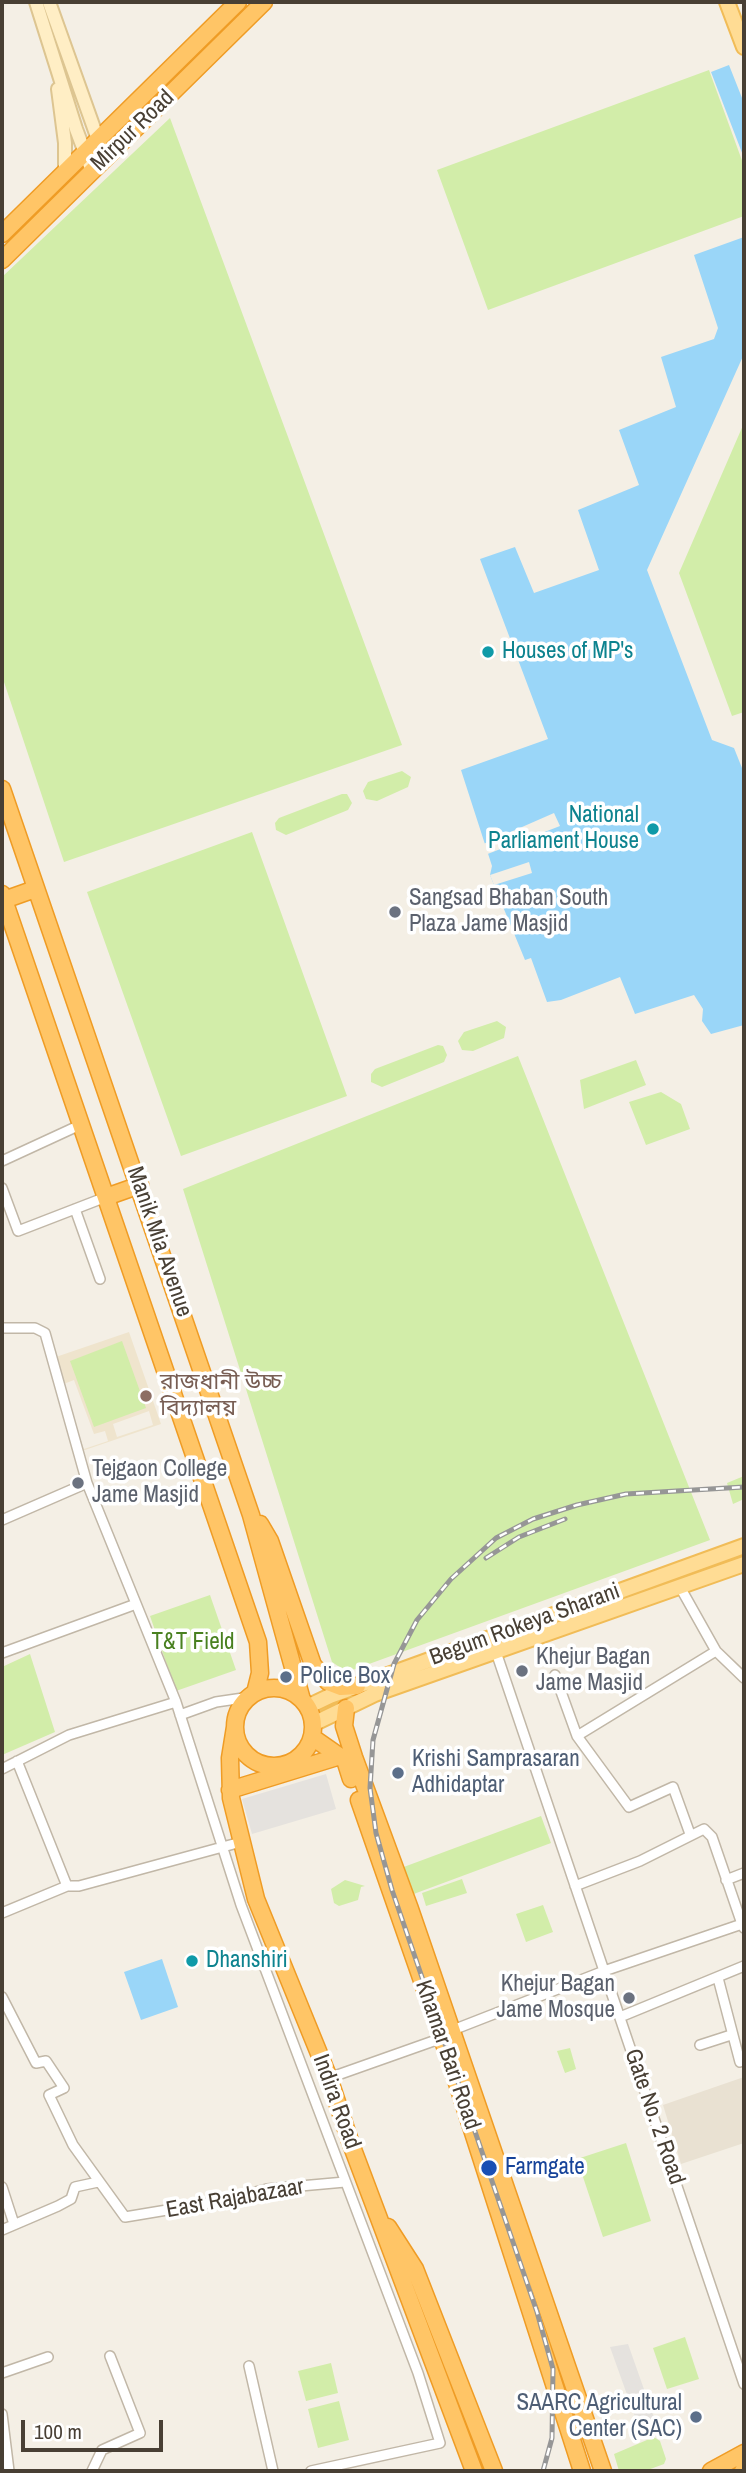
<!DOCTYPE html>
<html>
<head>
<meta charset="utf-8">
<style>
  body { margin:0 }
  #map { position:relative; width:746px; height:2473px; overflow:hidden; background:#f4efe5; font-family:"Archivo Narrow",sans-serif }
  canvas { display:block }
  .frame { position:absolute; inset:0; border:4px solid #483f34; pointer-events:none }
  .scale { position:absolute; left:21px; top:2420px; width:142px; height:32px; box-sizing:border-box; border:4px solid #483f34; border-top:0; padding-left:9px; font-size:21px; line-height:24px; white-space:nowrap; color:#483f34; -webkit-text-stroke:5px #fff; paint-order:stroke }
</style>
</head>
<body>
<div id="map">
<canvas width="746" height="2473"></canvas>
<div class="frame"></div>
<div class="scale">100 m</div>
</div>
<script>
const context = document.querySelector('canvas').getContext('2d');
context.lineJoin = 'round';
function paint(path, color) {
  context.fillStyle = color;
  context.fill(path, 'evenodd');
}
function poly(rows) {
  const path = new Path2D();
  for (const r of rows) {
    if (r.length === 3) {
      path.moveTo(r[0] + r[2], r[1]);
      path.arc(r[0], r[1], r[2], 0, 2 * Math.PI);
      continue;
    }
    path.moveTo(r[0], r[1]);
    for (let i = 2; i < r.length; i += 2) path.lineTo(r[i], r[i + 1]);
  }
  return path;
}
function trace(path, color, width, dash) {
  context.strokeStyle = color;
  context.lineWidth = width;
  context.lineCap = dash ? 'butt' : 'round';
  context.setLineDash(dash || []);
  context.stroke(path);
}
function drawText(font, color, halo, rows, align = 'center') {
  context.font = font + ' "Archivo Narrow","Noto Sans Bengali",sans-serif';
  context.lineWidth = 7;
  context.setLineDash([]);
  context.textBaseline = 'middle';
  context.strokeStyle = halo;
  context.fillStyle = color;
  for (const [text, x, y, turn = 0] of rows) {
    context.save();
    context.translate(x, y);
    context.rotate((+turn || 0) * Math.PI / 180);
    context.textAlign = isNaN(turn) ? turn : align;
    if (halo) context.strokeText(text, 0, 0);
    context.fillText(text, 0, 0);
    context.restore();
  }
}
paint(poly([
  [744,2077,744,2143,681,2164,663,2105]
]), '#e9e1d2');
paint(poly([
  [129,1332,161,1424,82,1451,50,1359],
  [74,1380,94,1434,105,1431,108,1441,84,1449,61,1385],
  [149,1411,153,1425,117,1437,113,1424]
]), '#efe4cd');
paint(poly([
  [709,70,744,166,744,216,488,310,437,170],
  [170,118,402,745,64,862,2,676,2,277],
  [744,423,744,712,732,716,679,573],
  [402,771,411,777,408,787,377,801,366,799,363,791,368,782],
  [342,794,347,794,352,803,348,810,286,835,276,830,275,823,279,818],
  [252,832,347,1096,181,1156,87,892],
  [497,1021,506,1027,504,1038,473,1051,462,1050,458,1041,464,1032],
  [438,1045,443,1046,447,1055,444,1062,382,1087,371,1082,371,1074,375,1069],
  [518,1056,710,1540,347,1672,332,1662,183,1189],
  [636,1060,646,1085,584,1109,580,1080],
  [661,1092,681,1104,690,1129,646,1145,629,1102],
  [122,1341,146,1408,94,1427,70,1361],
  [744,1476,744,1499,733,1504,727,1483],
  [210,1595,236,1670,176,1691,150,1616],
  [30,1654,55,1732,2,1755,2,1667],
  [541,1816,551,1843,411,1895,401,1868],
  [462,1879,467,1893,426,1906,422,1893],
  [345,1880,365,1886,361,1887,358,1900,339,1906,334,1903,331,1889],
  [543,1905,553,1932,526,1942,516,1914],
  [570,2048,576,2069,565,2073,557,2051],
  [626,2143,651,2221,603,2237,577,2159],
  [685,2337,699,2379,667,2389,653,2348],
  [331,2363,338,2393,306,2401,298,2371],
  [339,2401,349,2440,318,2448,308,2409],
  [654,2437,660,2441,666,2459,664,2464,645,2471,619,2471,614,2454]
]), '#d2eda9');
paint(poly([
  [326,1774,336,1809,252,1834,242,1799],
  [628,2344,658,2429,650,2432,649,2428,640,2431,610,2347]
]), '#e5e2de');
paint(poly([
  [729,65,744,103,744,158,711,72],
  [744,237,744,354,647,570,712,740,734,748,744,773,744,1025,711,1034,702,1021,703,1009,694,995,635,1014,620,977,561,1000,547,1002,531,958,525,960,494,885,490,875,492,866,461,770,548,739,480,559,515,547,534,593,599,570,578,510,639,485,619,430,676,407,661,357,714,339,718,328,694,255],
  [162,1959,178,2007,141,2020,124,1972]
]), '#9ad6f8');
paint(poly([
  [554,813,560,826,485,855,481,845],
  [529,862,532,873,494,885,490,875]
]), '#f4efe5');
const street = poly([
  [2,1161,80,1125],
  [2,1188,18,1231,106,1197],
  [75,1209,100,1279],
  [2,1328,35,1328,45,1333,87,1483],
  [2,1520,87,1483,176,1702,241,1905,418,2373,440,2443,311,2471],
  [716,1651,744,1678],
  [496,1652,744,2384],
  [2,1653,136,1604],
  [555,1675,577,1736,629,1807,673,1787,690,1834],
  [180,1715,216,1702,250,1697],
  [577,1736,716,1651,680,1587],
  [17,1761,67,1886],
  [2,1769,69,1735,176,1702],
  [726,1880,744,1873],
  [575,1886,640,1861,704,1829,712,1837,742,1924],
  [2,1913,67,1886,79,1886,241,1842],
  [718,1978,740,2062],
  [2,1997,36,2063,46,2061,64,2088,49,2095,73,2145,125,2217,221,2201,267,2189,345,2182],
  [620,2017,744,1966],
  [700,2045,731,2035],
  [329,2078,442,2038,458,2028,604,1971,742,1924,744,1928],
  [2,2187,14,2224],
  [2,2230,58,2206,71,2199,75,2187,98,2182],
  [249,2366,273,2471],
  [2,2373,48,2357],
  [2,2414,9,2471],
  [92,2471,102,2450,140,2433,110,2356]
]);
const secondary = poly([
  [36,2,76,129,92,171],
  [49,2,105,159],
  [58,89,65,143,65,172]
]);
const primary = poly([
  [727,2,744,47],
  [307,1707,330,1696,744,1546],
  [313,1724,375,1694,744,1564]
]);
const highway = poly([
  [2,234,238,2],
  [2,260,264,2],
  [2,789,251,1515,302,1700],
  [2,894,258,1642,260,1673,255,1693],
  [4,900,35,889],
  [106,1197,140,1185],
  [260,1524,270,1541,313,1665,328,1682,341,1687,357,1686],
  [274,1727,39],
  [346,1708,344,1726,354,1757,410,1909,603,2471],
  [235,1727,230,1758,231,1798,256,1899,329,2078,351,2144,474,2471],
  [312,1737,345,1760,351,1779],
  [230,1790,337,1757],
  [359,1800,449,2058,582,2471],
  [388,2227,415,2269,494,2471],
  [711,2471,744,2453],
  [743,2471,744,2470]
]);
trace(street, '#c1b7a7', 12);
trace(secondary, '#ddc591', 16);
trace(primary, '#f1bc57', 18);
trace(highway, '#ef9c25', 19);
trace(street, '#fff', 9);
trace(secondary, '#ffeec5', 12);
trace(primary, '#ffdc94', 14);
trace(highway, '#ffc566', 16);
const rail = poly([
  [486,1558,519,1537,565,1519],
  [543,2471,552,2438,553,2369,537,2312,392,1890,376,1833,370,1788,373,1740,394,1664,417,1620,451,1579,496,1538,533,1519,577,1505,626,1494,744,1487]
]);
trace(rail, '#969696', 5);
trace(rail, '#fff', 2.5, [8]);
for (const [x, y, r, color] of [
  [488,652,7,"#0f9aa8"],
  [653,829,7,"#0f9aa8"],
  [395,912,7,"#6b7280"],
  [146,1396,7,"#8d6e63"],
  [78,1483,7,"#6b7280"],
  [522,1671,7,"#6b7280"],
  [286,1677,7,"#5c6f8a"],
  [398,1773,7,"#5c6f8a"],
  [192,1961,7,"#0f9aa8"],
  [629,1998,7,"#6b7280"],
  [489,2168,9,"#1a4fb4"],
  [696,2417,7,"#5c6f8a"]
]) {
  const dot = new Path2D();
  dot.arc(x, y, r, 0, 2 * Math.PI);
  context.fillStyle = color;
  context.fill(dot);
  trace(dot, '#fff', 2.5);
}
drawText('23px', '#483f34', '#fff', [
  ["Mirpur Road",133,131,-44],
  ["Manik Mia Avenue",159,1242,71],
  ["Begum Rokeya Sharani",525,1625,-20],
  ["Khamar Bari Road",447,2055,71],
  ["Indira Road",336,2102,70],
  ["Gate No. 2 Road",654,2117,71],
  ["East Rajabazaar",235,2199,-10]
]);
drawText('23px', '#0d838f', '#fff', [
  ["Houses of MP's",502,652],
  ["National",639,816,"right"],
  ["Parliament House",639,842,"right"],
  ["Dhanshiri",206,1961]
], 'left');
drawText('23px', '#5b616d', '#fff', [
  ["Sangsad Bhaban South",409,899],
  ["Plaza Jame Masjid",409,925],
  ["Tejgaon College",92,1470],
  ["Jame Masjid",92,1496],
  ["Khejur Bagan",536,1658],
  ["Jame Masjid",536,1684],
  ["Khejur Bagan",615,1985,"right"],
  ["Jame Mosque",615,2011,"right"]
], 'left');
drawText('23px', '#785e54', '#fff', [
  ["রাজধানী উচ্চ",160,1383],
  ["বিদ্যালয়",160,1409]
], 'left');
drawText('23px', '#498020', '#fff', [
  ["T&T Field",193,1643]
]);
drawText('23px', '#4e5e75', '#fff', [
  ["Police Box",300,1677],
  ["Krishi Samprasaran",412,1760],
  ["Adhidaptar",412,1786],
  ["SAARC Agricultural",682,2404,"right"],
  ["Center (SAC)",682,2430,"right"]
], 'left');
drawText('23px', '#164399', '#fff', [
  ["Farmgate",505,2168]
], 'left');
</script>
</body>
</html>
